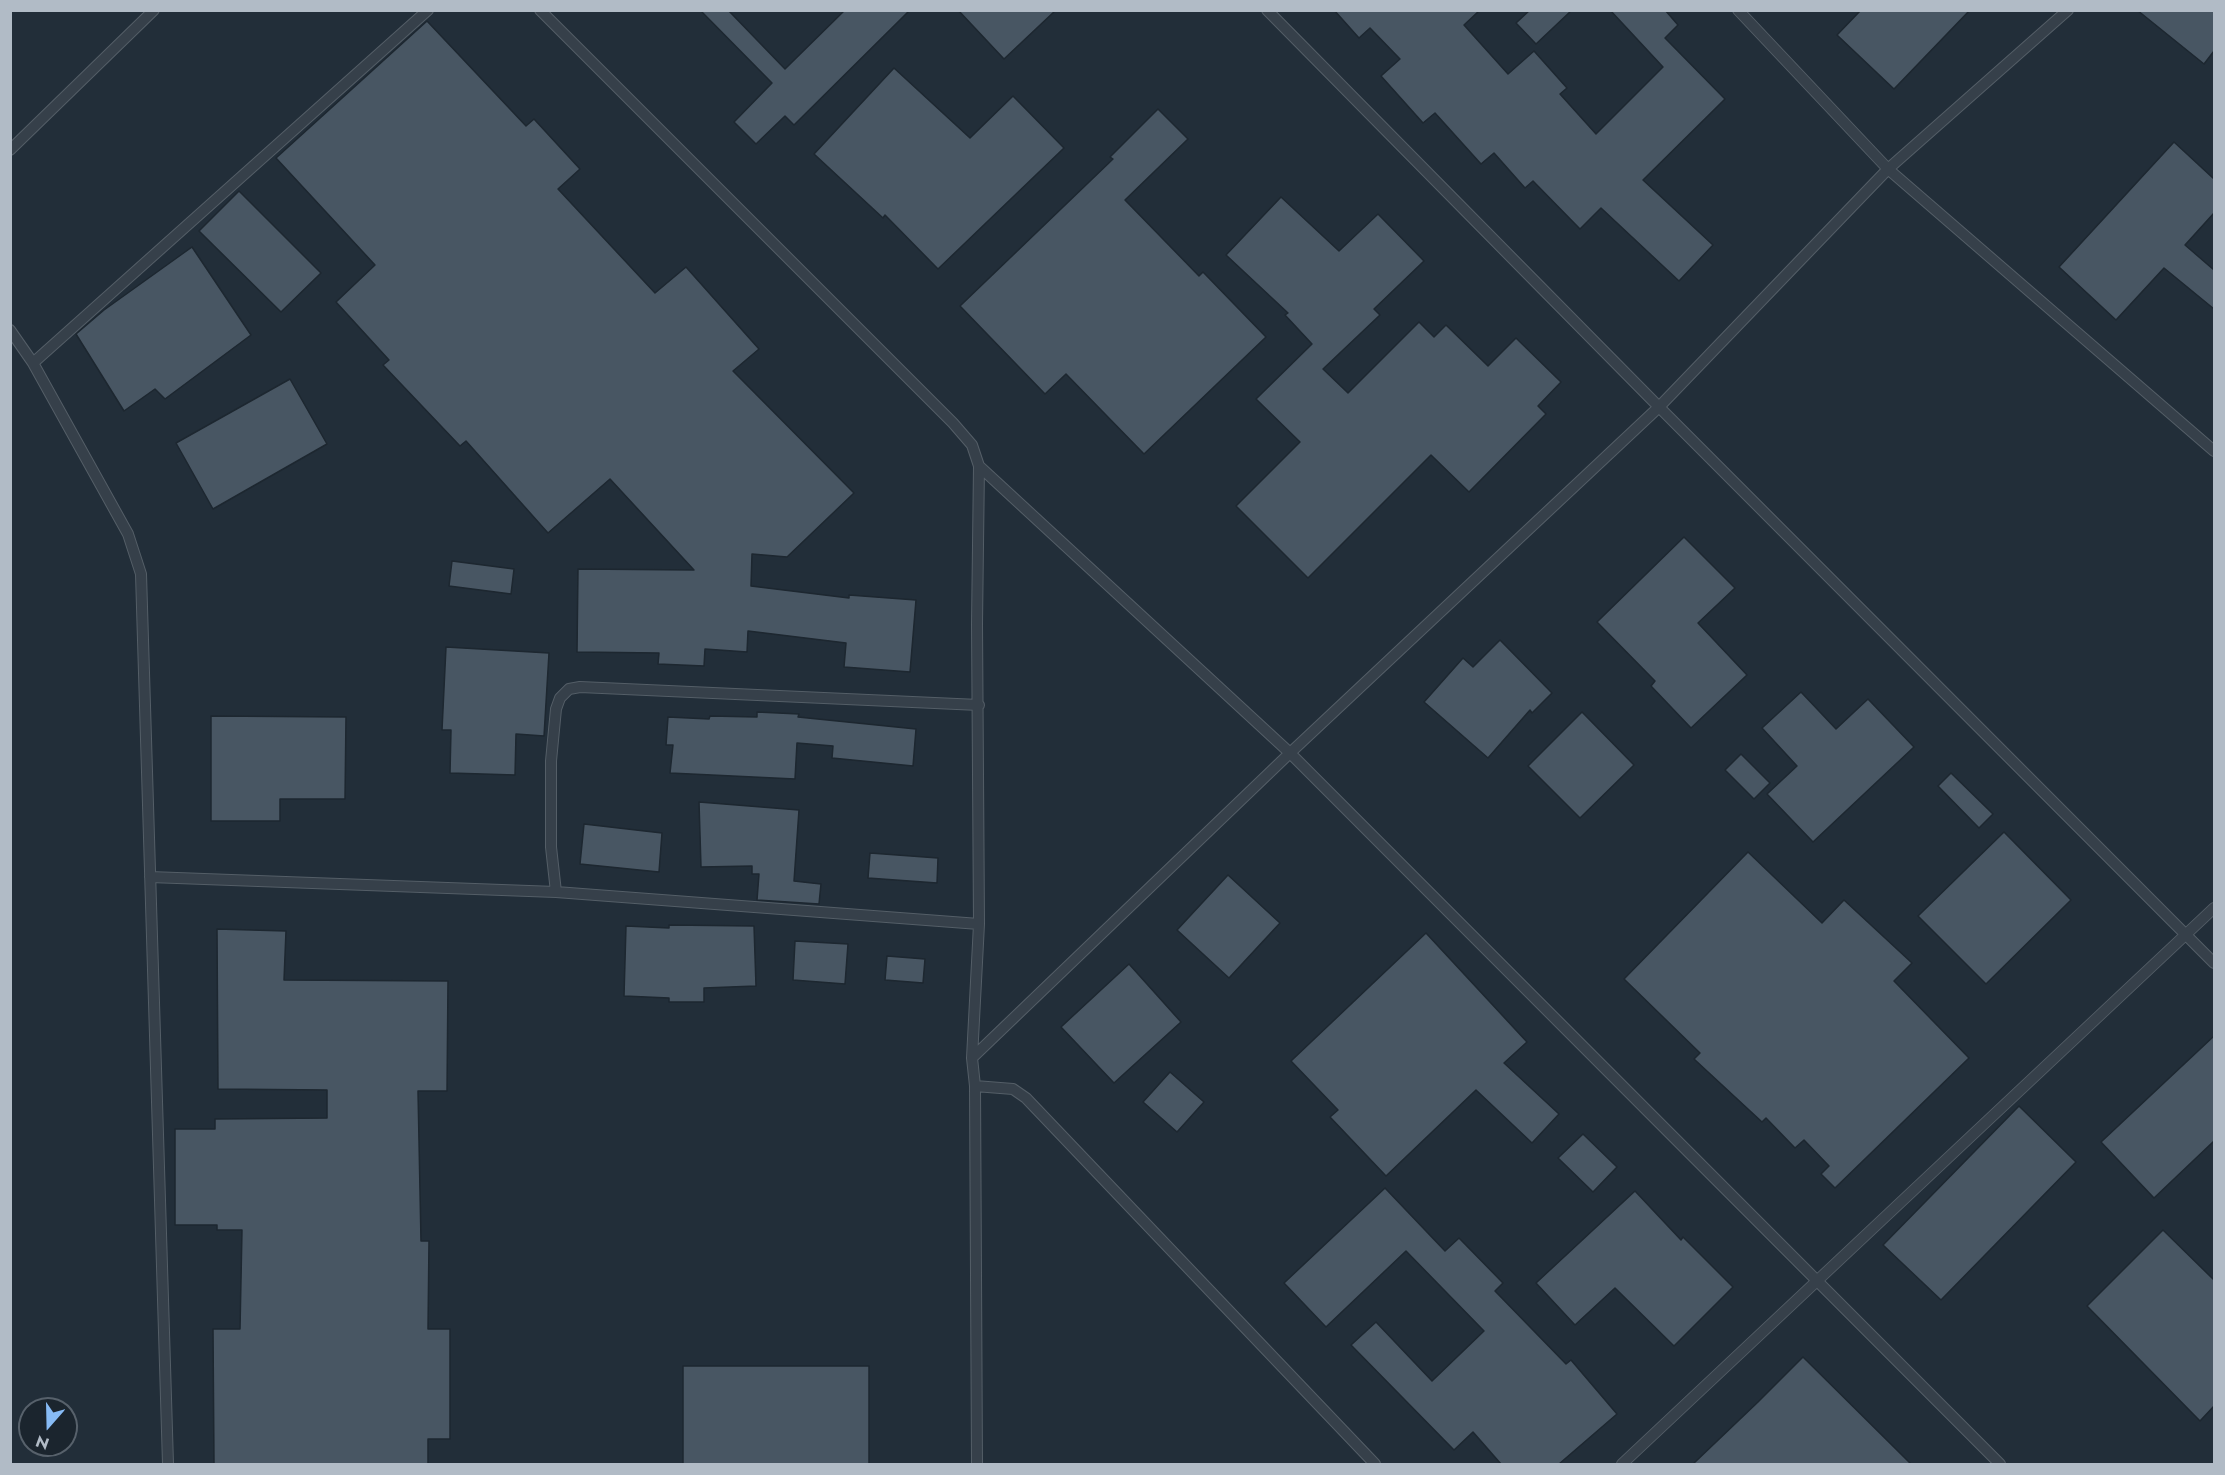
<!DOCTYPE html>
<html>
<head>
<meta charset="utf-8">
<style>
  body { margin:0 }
  #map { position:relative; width:2225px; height:1475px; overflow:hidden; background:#222e39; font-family:Jost,sans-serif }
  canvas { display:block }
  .frame { position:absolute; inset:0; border:12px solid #b1bbc6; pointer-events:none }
  .north { position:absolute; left:18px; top:1397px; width:60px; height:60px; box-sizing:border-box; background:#1b252e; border:2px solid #57616b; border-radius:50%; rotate:200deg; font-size:16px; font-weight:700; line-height:24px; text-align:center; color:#b1bbc6 }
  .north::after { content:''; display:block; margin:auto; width:21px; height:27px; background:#87bbf5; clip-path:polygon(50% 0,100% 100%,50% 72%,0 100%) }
</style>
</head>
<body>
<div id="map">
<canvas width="2225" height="1475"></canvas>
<div class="frame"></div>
<div class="north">N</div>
</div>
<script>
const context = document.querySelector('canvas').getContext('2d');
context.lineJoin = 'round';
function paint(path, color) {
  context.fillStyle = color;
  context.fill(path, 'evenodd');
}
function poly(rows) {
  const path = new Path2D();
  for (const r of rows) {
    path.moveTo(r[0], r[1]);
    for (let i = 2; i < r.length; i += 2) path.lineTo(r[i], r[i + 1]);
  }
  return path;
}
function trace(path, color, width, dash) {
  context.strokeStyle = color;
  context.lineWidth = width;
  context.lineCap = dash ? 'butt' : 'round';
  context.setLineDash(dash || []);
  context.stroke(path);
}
const building = poly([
  [700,10,728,10,785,69,845,10,910,10,794,125,785,116,756,144,734,122,772,83,700,10],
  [958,10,1056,10,1004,59,958,10],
  [1334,10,1480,10,1464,25,1508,74,1534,51,1567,88,1560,94,1596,134,1663,67,1610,10,1665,10,1678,25,1665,38,1725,99,1643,180,1713,245,1679,281,1601,208,1580,229,1533,181,1525,188,1494,153,1481,164,1435,113,1423,123,1381,76,1400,59,1370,28,1359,38,1334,10],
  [1530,10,1572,10,1536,44,1516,23,1530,10],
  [1861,10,1970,10,1894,89,1837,35,1861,10],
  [2137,10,2214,10,2214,51,2204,64,2137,10],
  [427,21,526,126,534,119,580,169,558,189,655,293,686,267,759,349,733,371,854,493,787,557,752,554,751,586,849,598,849,595,916,600,910,672,844,667,846,643,748,631,747,652,705,649,704,666,658,664,659,653,577,652,578,569,694,570,610,479,548,533,466,441,460,446,383,365,389,360,336,302,375,265,276,158,427,21],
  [894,68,970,138,1013,96,1064,148,938,269,885,215,883,218,814,154,894,68],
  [1158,109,1188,139,1125,200,1199,276,1203,272,1266,337,1144,454,1066,374,1045,394,960,306,1113,159,1110,157,1158,109],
  [2174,142,2214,179,2214,213,2185,245,2214,270,2214,309,2164,268,2116,320,2059,267,2174,142],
  [239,191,321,273,281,312,199,231,239,191],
  [1281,197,1339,251,1378,214,1424,261,1374,309,1380,315,1323,369,1348,393,1419,322,1434,337,1446,325,1488,366,1516,338,1561,382,1538,406,1546,414,1469,492,1431,455,1308,578,1236,506,1300,442,1256,399,1312,344,1285,315,1288,313,1226,255,1281,197],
  [192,247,251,335,165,399,155,389,124,411,76,334,104,310,192,247],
  [290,379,327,444,213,509,176,443,290,379],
  [1684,537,1735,588,1698,623,1747,675,1691,728,1651,686,1655,681,1597,622,1684,537],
  [452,561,514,569,511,594,449,586,452,561],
  [1500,640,1552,693,1532,713,1530,710,1488,758,1424,702,1463,658,1473,667,1500,640],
  [446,647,549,653,544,736,516,734,515,775,450,773,451,730,442,730,446,647],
  [1801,692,1836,729,1868,699,1914,747,1813,842,1767,794,1797,766,1762,728,1801,692],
  [757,712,799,714,798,717,916,729,913,766,832,758,833,746,797,743,795,779,670,773,673,745,666,745,668,717,709,719,710,716,757,717,757,712],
  [1582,712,1634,765,1580,818,1528,766,1582,712],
  [211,716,346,717,345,799,280,799,280,821,211,821,211,716],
  [1741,754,1770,783,1754,799,1725,770,1741,754],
  [1951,773,1993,814,1979,828,1938,786,1951,773],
  [699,802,799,810,794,881,821,884,819,904,757,900,759,874,752,874,752,866,701,867,699,802],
  [584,824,662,833,659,872,580,864,584,824],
  [2004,832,2071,900,1986,984,1918,916,2004,832],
  [1748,852,1822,923,1844,900,1912,963,1894,981,1969,1058,1835,1188,1821,1174,1829,1166,1804,1140,1795,1148,1766,1118,1762,1122,1694,1059,1700,1053,1624,979,1748,852],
  [870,853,938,858,937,883,868,878,870,853],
  [1228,875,1280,923,1229,978,1177,930,1228,875],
  [669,925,754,926,756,986,704,988,704,1002,669,1002,669,998,624,996,626,926,669,928,669,925],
  [217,929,286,931,284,980,448,981,447,1091,418,1091,421,1241,429,1241,428,1329,450,1329,450,1439,428,1439,428,1464,214,1464,213,1329,240,1329,242,1230,217,1230,217,1225,175,1225,175,1129,215,1129,215,1119,327,1118,327,1090,218,1089,217,929],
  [1426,933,1527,1042,1504,1063,1559,1114,1532,1143,1476,1090,1386,1176,1330,1117,1338,1110,1291,1061,1426,933],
  [795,941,848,944,845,984,793,980,795,941],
  [887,956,925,959,923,983,885,980,887,956],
  [1129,964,1181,1022,1114,1083,1061,1027,1129,964],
  [2214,1036,2214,1141,2154,1198,2101,1142,2214,1036],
  [1170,1072,1204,1102,1177,1132,1143,1102,1170,1072],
  [2019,1106,2076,1162,1941,1300,1883,1245,2019,1106],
  [1583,1134,1617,1167,1593,1192,1558,1158,1583,1134],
  [1385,1188,1445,1251,1459,1238,1503,1283,1495,1291,1566,1364,1571,1360,1617,1414,1559,1464,1501,1464,1473,1432,1454,1450,1351,1345,1376,1322,1432,1381,1484,1331,1406,1251,1326,1327,1284,1283,1385,1188],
  [1635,1191,1681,1240,1683,1237,1733,1287,1674,1346,1615,1288,1575,1325,1536,1283,1635,1191],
  [2163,1230,2214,1280,2214,1406,2200,1421,2087,1306,2163,1230],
  [1803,1357,1911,1464,1693,1464,1758,1402,1803,1357],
  [683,1366,869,1366,869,1464,683,1464,683,1366]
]);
paint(building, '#485663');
trace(building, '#1d2730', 1.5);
const lane = poly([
  [540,10,953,423,972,445,979,466,977,624,979,924,972,1058,975,1086,977,1464],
  [1267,10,1659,407,1888,169,2068,10],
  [1738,10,1888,169,2214,451],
  [10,150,154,10],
  [10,330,33,363,128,534,141,574,168,1464],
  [33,363,428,10],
  [979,466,1290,753,2000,1464],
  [150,877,556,892,979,924],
  [556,892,551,847,551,761,556,709,560,698,569,689,580,687,979,705],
  [972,1058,1290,753,1659,407,2214,963],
  [975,1086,1013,1089,1026,1098,1375,1464],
  [1622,1464,2214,908]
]);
trace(lane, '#545e67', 12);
trace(lane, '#36404a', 10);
</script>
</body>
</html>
